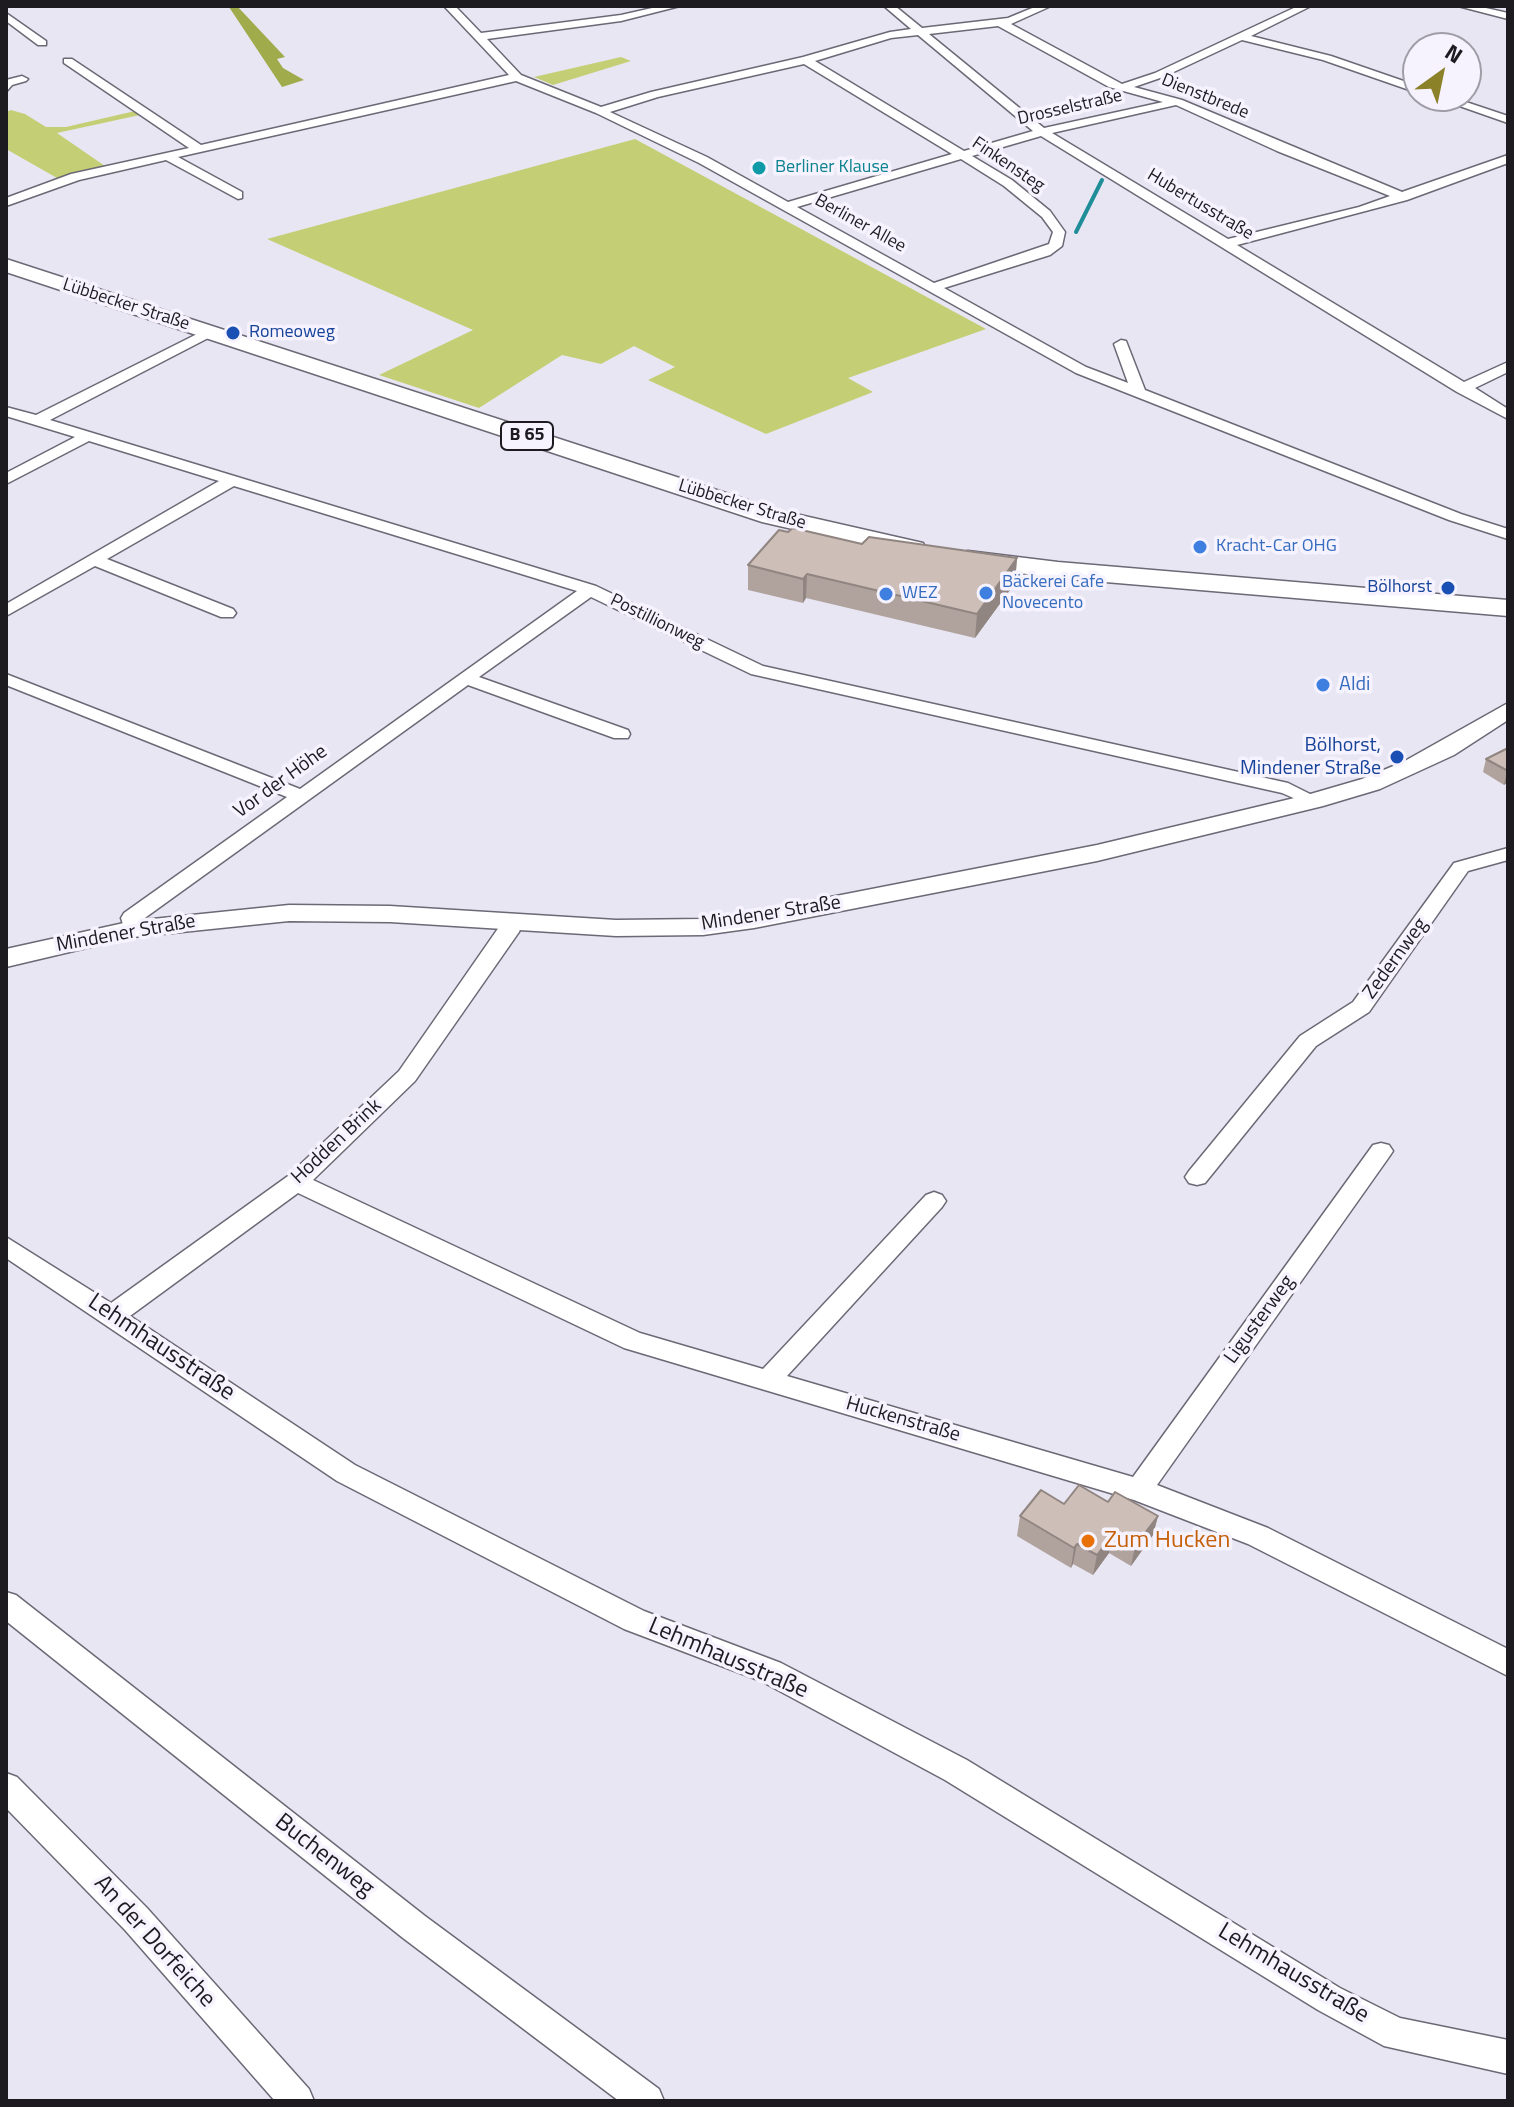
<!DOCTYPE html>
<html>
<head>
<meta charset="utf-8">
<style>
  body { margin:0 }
  #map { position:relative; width:1514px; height:2107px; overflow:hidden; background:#e9e6f4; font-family:"Titillium Web",sans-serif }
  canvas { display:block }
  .frame { position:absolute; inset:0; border:8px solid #1d1b20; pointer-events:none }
  .north { position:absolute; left:1402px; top:32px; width:80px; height:80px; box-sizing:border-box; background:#f6f3ff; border:2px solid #9f9da6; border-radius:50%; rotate:33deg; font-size:22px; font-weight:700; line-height:32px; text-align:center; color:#1d1b20 }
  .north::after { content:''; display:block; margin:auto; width:28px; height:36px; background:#8b8129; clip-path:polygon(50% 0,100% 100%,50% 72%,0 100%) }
</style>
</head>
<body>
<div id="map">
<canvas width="1514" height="2107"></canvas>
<div class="frame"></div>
<div class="north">N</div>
</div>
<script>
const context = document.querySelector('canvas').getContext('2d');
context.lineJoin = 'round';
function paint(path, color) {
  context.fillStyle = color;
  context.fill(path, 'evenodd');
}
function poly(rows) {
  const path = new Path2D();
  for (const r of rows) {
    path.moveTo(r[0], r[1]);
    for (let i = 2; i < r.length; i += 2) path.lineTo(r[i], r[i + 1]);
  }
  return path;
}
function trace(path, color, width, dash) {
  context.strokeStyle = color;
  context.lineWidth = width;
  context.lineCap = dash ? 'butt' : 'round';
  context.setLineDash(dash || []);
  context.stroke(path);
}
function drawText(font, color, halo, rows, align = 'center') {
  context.font = font + ' "Titillium Web",sans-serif';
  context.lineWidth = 7;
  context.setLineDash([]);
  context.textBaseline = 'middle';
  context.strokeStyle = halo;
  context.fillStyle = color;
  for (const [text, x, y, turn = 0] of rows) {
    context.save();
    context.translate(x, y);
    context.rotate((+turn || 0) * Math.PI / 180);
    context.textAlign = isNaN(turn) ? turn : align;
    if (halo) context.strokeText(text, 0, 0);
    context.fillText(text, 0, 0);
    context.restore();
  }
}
paint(poly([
  [621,57,631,61,553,85,534,77],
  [11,110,25,114,46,127,66,127,135,111,140,115,57,133,105,166,57,178,6,149,6,112],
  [635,139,986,329,848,378,873,392,766,434,648,380,675,367,634,346,601,364,562,355,479,408,379,375,473,330,267,239]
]), '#c4cf75');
paint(poly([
  [237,6,285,57,277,59,283,68,304,80,282,87,229,7]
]), '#a0ab4c');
trace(poly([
  [1076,232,1102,180]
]), '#208e99', 4);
const minor = poly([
  [444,6,455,6,481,33,621,15,661,6,680,6,621,21,487,39,521,75,601,107,651,92,803,57,890,32,911,29,884,6,895,6,922,28,1008,18,1037,6,1051,6,1011,24,1122,84,1155,73,1298,6,1311,6,1251,36,1331,56,1418,86,1418,93,1323,60,1242,40,1163,77,1134,87,1182,100,1402,192,1508,155,1508,163,1407,200,1237,245,1464,382,1508,362,1508,372,1475,388,1508,409,1508,419,1457,392,1041,136,972,156,1012,180,1050,211,1065,232,1062,246,1050,255,944,288,1086,367,1128,383,1114,344,1121,340,1126,341,1145,390,1461,514,1508,529,1508,539,1449,520,1076,373,699,163,596,113,516,81,178,157,242,192,242,198,238,199,166,160,79,180,6,206,6,198,71,174,189,148,64,63,64,59,72,59,201,145,509,75,444,6],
  [998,26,1109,87,1163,102,1044,128,929,34,998,26],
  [918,35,1033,131,964,151,815,61,891,38,918,35],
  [804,64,952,154,788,202,707,157,610,112,658,97,804,64],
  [1176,105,1277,151,1390,196,1359,207,1228,239,1052,133,1176,105],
  [961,159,1004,186,1042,217,1053,232,1049,244,934,283,797,207,961,159],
  [1458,6,1477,6,1508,13,1508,19,1458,6],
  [6,13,46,41,46,45,38,45,6,21,6,13],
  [22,76,28,79,26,81,12,85,6,92,6,80,22,76],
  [1431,96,1448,96,1508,116,1508,123,1431,96],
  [209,328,216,332,214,335,50,420,596,586,763,666,1288,783,1324,801,1314,807,1282,793,751,674,591,597,479,677,628,730,630,734,628,738,614,738,468,685,142,920,143,929,140,934,126,934,121,918,124,913,287,797,6,685,6,674,300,789,577,591,234,486,107,559,233,609,236,613,233,617,221,617,95,566,6,616,6,604,219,481,89,441,6,484,6,473,75,437,6,416,6,407,36,415,209,328],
  [1508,848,1508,860,1468,871,1369,1012,1316,1046,1205,1183,1197,1185,1189,1183,1185,1177,1189,1171,1300,1036,1353,1002,1454,863,1508,848],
  [513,915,523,922,519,932,415,1081,313,1180,640,1333,763,1369,926,1195,934,1192,942,1195,946,1201,942,1207,787,1376,1133,1477,1373,1145,1381,1143,1389,1145,1393,1151,1389,1157,1157,1485,1268,1528,1508,1649,1508,1676,1248,1544,1134,1500,624,1348,298,1193,130,1316,355,1465,644,1611,781,1663,967,1760,1340,1988,1400,2018,1508,2040,1508,2074,1384,2046,1318,2010,945,1780,761,1681,624,1629,337,1481,6,1258,6,1237,111,1303,288,1176,399,1071,506,917,513,915],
  [6,1592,16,1595,425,1916,659,2089,664,2101,619,2101,403,1938,6,1621,6,1592],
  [6,1773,17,1777,147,1908,309,2089,314,2101,275,2101,125,1930,6,1808,6,1773]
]);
const tertiary = poly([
  [1508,703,1508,720,1454,755,1380,789,1323,806,1097,861,754,928,703,935,616,936,390,922,289,921,133,937,6,967,6,949,133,921,289,905,390,906,616,920,703,919,754,912,1097,845,1307,795,1362,779,1403,762,1508,703]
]);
const primary = poly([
  [6,259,778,510,923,543,927,549,923,555,914,557,762,522,6,272,6,259],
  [968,551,1058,562,1508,600,1508,616,1058,578,958,565,955,559,958,553,968,551]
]);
trace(minor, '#6c6875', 3);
trace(tertiary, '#6c6875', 3);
trace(primary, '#6c6875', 3);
paint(minor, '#fff');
paint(tertiary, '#fff');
paint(primary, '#fff');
paint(poly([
  [862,544,1017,558,1015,583,975,638,806,598,803,603,748,590,748,565],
  [1508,748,1508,782,1504,785,1483,772,1486,759],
  [1108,1502,1158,1516,1153,1535,1131,1566,1109,1553,1093,1575,1073,1564,1071,1568,1017,1536,1020,1516]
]), '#b0a39e');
paint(poly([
  [1017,558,1015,583,975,638,977,614],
  [807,574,806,598,803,603,803,579],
  [1508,771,1508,782,1504,785,1507,772],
  [1158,1516,1153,1535,1131,1566,1135,1546],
  [1113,1534,1109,1553,1093,1575,1097,1555],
  [1077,1544,1073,1564,1071,1568,1074,1548]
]), '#908581');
const building = poly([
  [793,528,862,544,869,537,1017,558,977,614,807,574,803,579,748,565,779,530,788,532,793,528],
  [1508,748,1508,771,1486,759,1508,748],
  [1079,1485,1108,1502,1115,1492,1158,1516,1135,1546,1113,1534,1097,1555,1077,1544,1074,1548,1020,1516,1041,1490,1064,1504,1079,1485]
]);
paint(building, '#cdbeb8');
trace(building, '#908581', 2);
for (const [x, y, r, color] of [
  [759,168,8,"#0f9aa8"],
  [233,333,8,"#1a4fb4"],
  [1200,547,8,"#3f7fe0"],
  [1448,588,8,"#1a4fb4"],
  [986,593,8,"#3f7fe0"],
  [886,594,8,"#3f7fe0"],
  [1323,685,8,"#3f7fe0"],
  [1397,757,8,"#1a4fb4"],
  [1088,1541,8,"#e8710a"]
]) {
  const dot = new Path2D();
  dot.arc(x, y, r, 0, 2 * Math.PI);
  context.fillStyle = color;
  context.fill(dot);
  trace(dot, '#f6f3ff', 3);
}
drawText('18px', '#1d1b20', '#f6f3ff', [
  ["Dienstbrede",1205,97,22],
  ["Drosselstraße",1070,108,-13],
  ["Finkensteg",1008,165,34],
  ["Hubertusstraße",1200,205,31],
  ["Berliner Allee",860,224,29],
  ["Lübbecker Straße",126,305,18],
  ["Lübbecker Straße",742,505,17],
  ["Postillionweg",657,622,26]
]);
drawText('18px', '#0d838f', '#f6f3ff', [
  ["Berliner Klause",775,168]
], 'left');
drawText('18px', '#164399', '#f6f3ff', [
  ["Romeoweg",249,333],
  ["Bölhorst",1432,588,"right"]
], 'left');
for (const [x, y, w] of [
  [527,436,52]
]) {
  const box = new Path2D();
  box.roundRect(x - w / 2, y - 14, w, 28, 6);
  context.fillStyle = '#f6f3ff';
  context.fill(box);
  trace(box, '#1d1b20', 2);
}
drawText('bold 18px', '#1d1b20', null, [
  ["B 65",527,436]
]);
drawText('18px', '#366cbe', '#f6f3ff', [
  ["Kracht-Car OHG",1216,547],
  ["Bäckerei Cafe",1002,583],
  ["Novecento",1002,604],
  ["WEZ",902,594]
], 'left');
drawText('20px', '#366cbe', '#f6f3ff', [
  ["Aldi",1339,685]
], 'left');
drawText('20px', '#164399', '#f6f3ff', [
  ["Bölhorst,",1381,746],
  ["Mindener Straße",1381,769]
], 'right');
drawText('20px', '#1d1b20', '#f6f3ff', [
  ["Vor der Höhe",281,782,-36],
  ["Mindener Straße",771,914,-9],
  ["Mindener Straße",126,934,-10],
  ["Zedernweg",1396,959,-54],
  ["Hodden Brink",337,1142,-43],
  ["Ligusterweg",1260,1320,-54],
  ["Huckenstraße",903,1420,16]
]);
drawText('24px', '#1d1b20', '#f6f3ff', [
  ["Lehmhausstraße",161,1348,34],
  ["Lehmhausstraße",728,1659,23],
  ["Buchenweg",324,1856,38],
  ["An der Dorfeiche",154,1942,48],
  ["Lehmhausstraße",1293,1974,31]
]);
drawText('24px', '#c56008', '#f6f3ff', [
  ["Zum Hucken",1104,1541]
], 'left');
</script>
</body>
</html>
